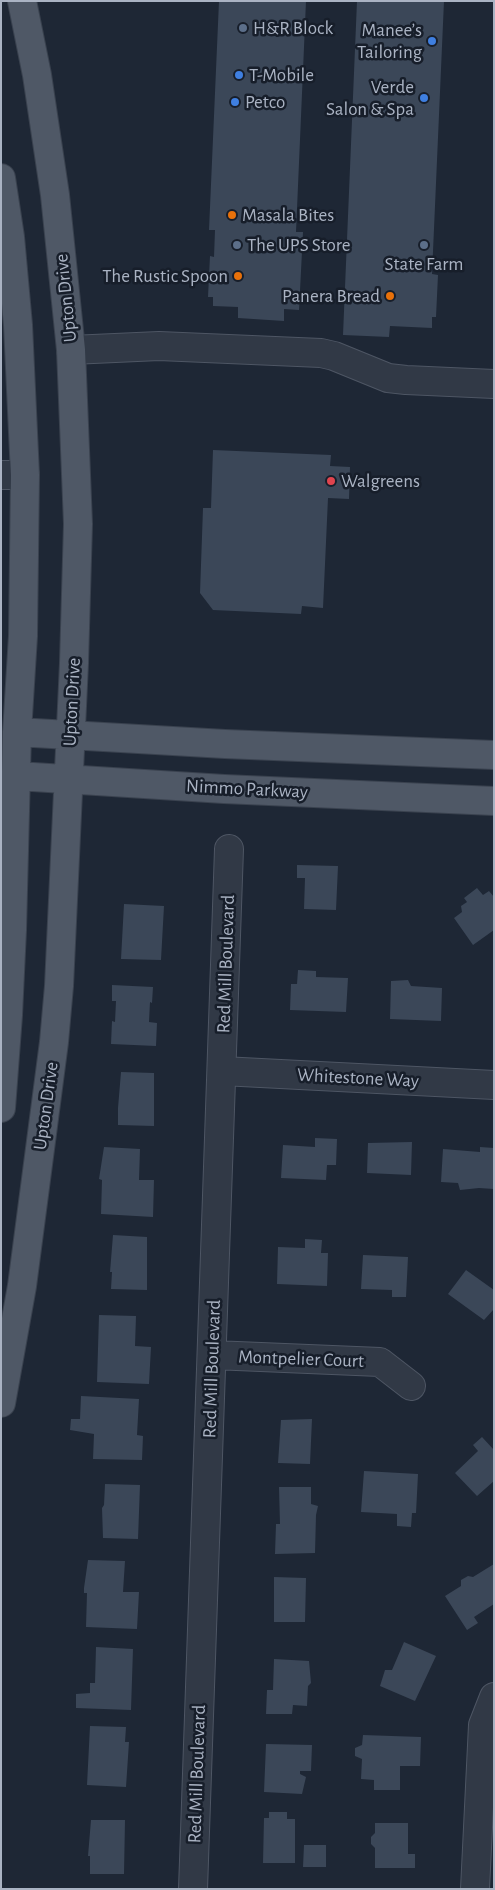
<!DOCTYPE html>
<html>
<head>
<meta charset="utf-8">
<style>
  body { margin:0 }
  #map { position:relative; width:495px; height:1890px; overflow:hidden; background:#1e2735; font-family:"Alegreya Sans",sans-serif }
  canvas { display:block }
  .frame { position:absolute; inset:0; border:2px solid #aab3c3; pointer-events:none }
</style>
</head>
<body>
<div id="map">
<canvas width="495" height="1890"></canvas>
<div class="frame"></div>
</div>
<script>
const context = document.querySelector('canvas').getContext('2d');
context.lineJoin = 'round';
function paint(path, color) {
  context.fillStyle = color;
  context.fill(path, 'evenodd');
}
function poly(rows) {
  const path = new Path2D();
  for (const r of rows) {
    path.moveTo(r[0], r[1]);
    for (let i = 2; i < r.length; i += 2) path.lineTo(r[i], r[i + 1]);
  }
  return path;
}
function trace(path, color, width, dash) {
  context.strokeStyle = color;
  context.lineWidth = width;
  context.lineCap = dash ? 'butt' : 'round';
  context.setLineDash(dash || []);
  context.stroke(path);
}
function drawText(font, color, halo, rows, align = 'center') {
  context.font = font + ' "Alegreya Sans",sans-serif';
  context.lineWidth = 5;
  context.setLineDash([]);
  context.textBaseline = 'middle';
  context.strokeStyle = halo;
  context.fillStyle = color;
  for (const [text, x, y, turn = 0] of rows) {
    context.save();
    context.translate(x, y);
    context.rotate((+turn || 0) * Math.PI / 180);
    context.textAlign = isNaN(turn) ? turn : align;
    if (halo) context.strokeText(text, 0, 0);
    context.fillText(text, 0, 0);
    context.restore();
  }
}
paint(poly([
  [219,1,306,1,296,232,303,232,299,310,284,309,284,321,238,318,238,307,213,306,213,297,208,297,210,256,214,257,215,230,209,230],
  [357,1,444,1,432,274,438,275,436,317,432,317,432,328,390,326,389,337,343,335],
  [213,450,331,455,330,466,350,467,349,499,328,498,323,608,302,606,301,614,213,610,200,593,203,508,211,508],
  [297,865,338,866,336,910,304,909,305,878,297,878],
  [477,888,483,895,489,891,494,897,494,930,473,945,454,918,462,912,461,906,467,902,464,898],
  [124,904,164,906,161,960,121,959],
  [298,970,316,971,316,977,348,978,346,1012,290,1010,291,984,297,984],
  [408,980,411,986,442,988,441,1021,390,1019,391,981],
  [112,985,153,987,152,1003,150,1002,149,1022,157,1023,156,1046,111,1044,112,1021,115,1022,116,1001,112,1001],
  [121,1072,154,1073,154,1126,118,1125,118,1108],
  [315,1138,337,1139,336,1165,327,1165,326,1180,281,1178,283,1145,315,1147],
  [412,1142,411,1175,367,1173,368,1143],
  [104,1147,140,1149,139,1180,154,1180,153,1217,101,1214,102,1180,99,1179],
  [480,1147,494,1148,494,1189,479,1188,460,1190,458,1183,441,1182,443,1149,480,1152],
  [113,1235,147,1237,147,1290,111,1289,112,1272,110,1272],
  [305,1239,322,1240,321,1253,328,1253,327,1286,277,1284,278,1247,305,1248],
  [363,1255,408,1257,406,1297,392,1297,392,1290,361,1289],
  [466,1270,494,1290,494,1309,484,1320,448,1294],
  [99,1315,136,1316,135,1346,151,1347,149,1384,97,1382],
  [81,1396,139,1399,137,1435,143,1436,142,1460,93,1459,94,1434,70,1430,71,1419,80,1419],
  [312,1419,310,1464,278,1463,281,1420],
  [482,1437,494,1450,494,1481,477,1496,455,1473,478,1451,473,1445],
  [364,1471,418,1474,416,1513,412,1513,411,1527,397,1526,397,1514,361,1512],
  [105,1484,140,1485,138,1539,103,1538,102,1508,104,1505],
  [279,1487,311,1487,311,1504,318,1506,316,1515,315,1553,275,1554,276,1524,280,1524],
  [88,1560,125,1561,123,1592,139,1592,137,1629,86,1627,87,1593,84,1593,84,1588],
  [494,1564,494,1604,474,1617,478,1623,467,1630,445,1596,461,1586,461,1580,468,1576,473,1577],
  [274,1577,306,1578,305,1622,274,1622],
  [404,1642,436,1656,415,1701,380,1686,385,1670,392,1670],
  [96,1647,133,1649,131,1710,76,1708,76,1694,90,1693,90,1683,95,1683],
  [274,1659,309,1661,311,1683,308,1686,307,1706,293,1705,292,1714,266,1714,267,1690,273,1690],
  [90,1726,126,1727,125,1742,129,1742,126,1787,87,1785],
  [363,1735,421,1737,420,1766,400,1766,400,1790,374,1790,374,1780,361,1779,362,1759,355,1756,355,1748,362,1745],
  [266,1744,312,1745,311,1771,300,1771,300,1774,306,1777,302,1794,264,1792],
  [269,1812,287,1812,287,1819,295,1819,295,1863,263,1863,264,1818,269,1818],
  [91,1820,125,1820,124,1874,90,1874,90,1856,88,1856],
  [375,1823,408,1823,408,1854,415,1854,415,1868,375,1868,375,1848,371,1844,371,1837,375,1833],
  [304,1845,326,1845,326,1867,303,1867]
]), '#3b4758');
const minor = poly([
  [71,350,159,346,321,353,334,356,388,378,406,380,494,384],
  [1,475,25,475],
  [222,1071,494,1085],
  [213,1355,380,1362,411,1386],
  [193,1889,229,849],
  [475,1889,483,1725,494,1697]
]);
const major = poly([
  [1,178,10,237,18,325,25,475,23,636,17,732,12,930,8,1015,1,1108],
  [17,732,225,744,494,755],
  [17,776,224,789,494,801],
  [1,1403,22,1286,54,1042,59,986,74,663,78,524,71,350,55,195,37,75,22,1]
]);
trace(minor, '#4e5664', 30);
trace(major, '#3a424f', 30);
trace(minor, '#313946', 28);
trace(major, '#4f5866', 28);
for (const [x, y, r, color] of [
  [243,28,5,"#5c6f8a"],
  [432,41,5,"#3f7fe0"],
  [239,75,5,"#3f7fe0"],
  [424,98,5,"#3f7fe0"],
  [235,102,5,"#3f7fe0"],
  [232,215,5,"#e8710a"],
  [237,245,5,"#5c6f8a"],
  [424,245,5,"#5c6f8a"],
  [238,276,5,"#e8710a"],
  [390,296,5,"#e8710a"],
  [331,481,5,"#e0444e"]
]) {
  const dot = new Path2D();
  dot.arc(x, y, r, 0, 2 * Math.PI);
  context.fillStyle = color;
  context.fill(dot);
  trace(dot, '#171e2a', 2);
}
drawText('19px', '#aab3c3', '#171e2a', [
  ["H&R Block",253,28],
  ["Manee’s",422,30,"right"],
  ["Tailoring",422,52,"right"],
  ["T-Mobile",249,75],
  ["Verde",414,87,"right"],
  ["Salon & Spa",414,109,"right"],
  ["Petco",245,102],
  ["Masala Bites",242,215],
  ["The UPS Store",247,245],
  ["State Farm",424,264,"center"],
  ["The Rustic Spoon",228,276,"right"],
  ["Panera Bread",380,296,"right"],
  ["Walgreens",341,481]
], 'left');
drawText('19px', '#aab3c3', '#171e2a', [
  ["Upton Drive",66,298,-96],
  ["Upton Drive",72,702,-87],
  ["Nimmo Parkway",247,789,3],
  ["Red Mill Boulevard",226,964,-88],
  ["Whitestone Way",358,1078,3],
  ["Upton Drive",46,1106,-82],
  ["Montpelier Court",301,1359,2],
  ["Red Mill Boulevard",212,1369,-88],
  ["Red Mill Boulevard",197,1774,-88]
]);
</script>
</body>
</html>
